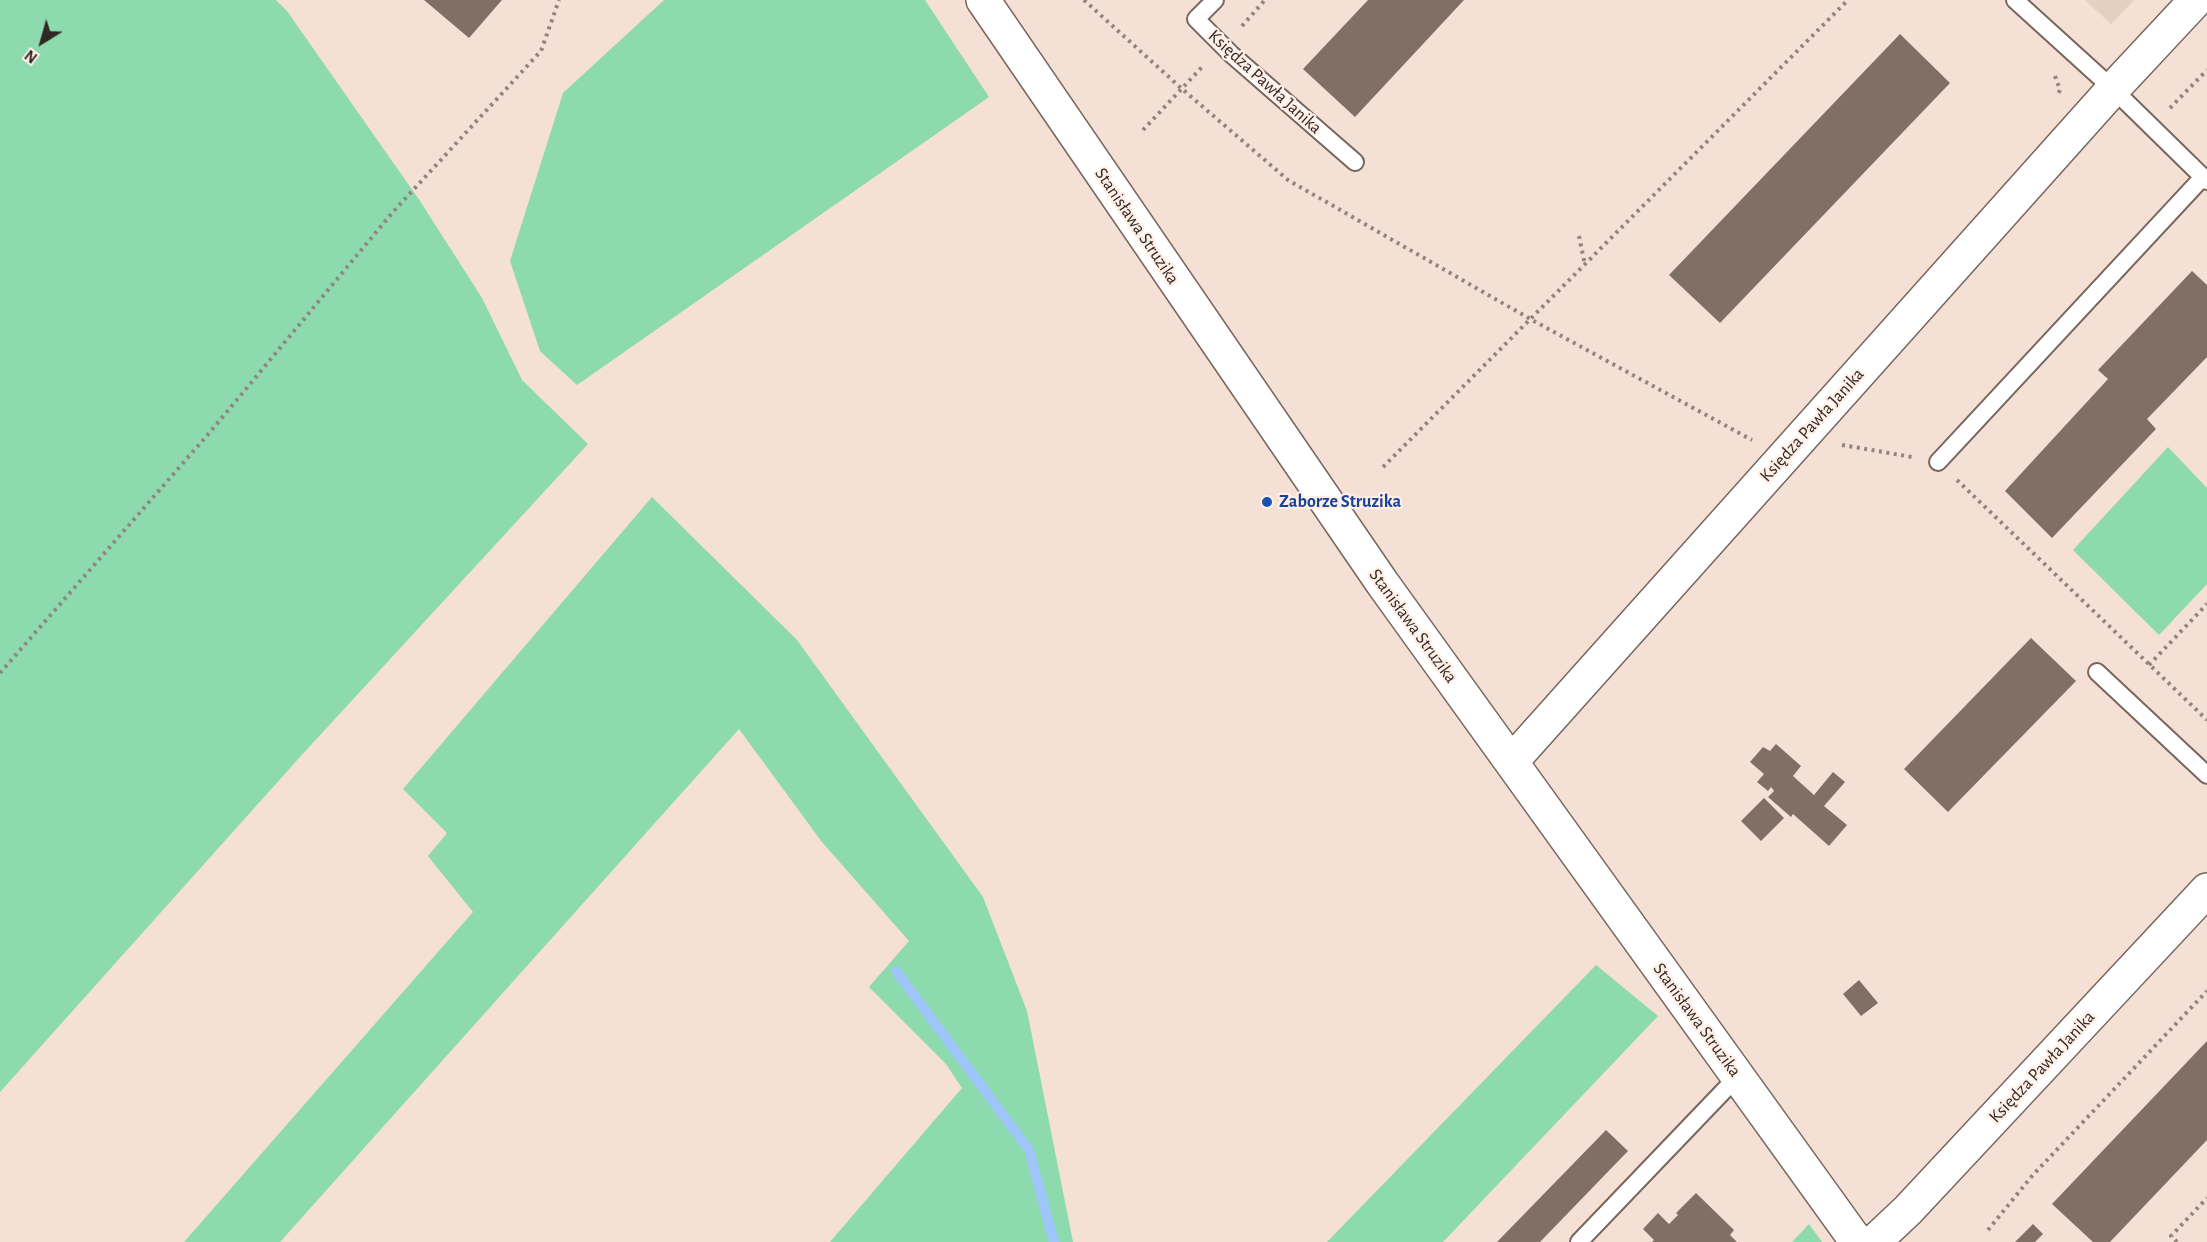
<!DOCTYPE html>
<html>
<head>
<meta charset="utf-8">
<style>
  body { margin:0 }
  #map { position:relative; width:2207px; height:1242px; overflow:hidden; background:#f4e0d5; font-family:"Alegreya Sans",sans-serif }
  canvas { display:block }
  .north { position:absolute; left:12px; top:12px; width:60px; height:60px; -webkit-text-stroke:4px #ffefe6; paint-order:stroke; rotate:217deg; font-size:16px; font-weight:700; line-height:24px; text-align:center; color:#2f2823 }
  .north::after { content:''; display:block; margin:auto; width:21px; height:27px; background:#2f2823; clip-path:polygon(50% 0,100% 100%,50% 72%,0 100%) }
</style>
</head>
<body>
<div id="map">
<canvas width="2207" height="1242"></canvas>
<div class="north">N</div>
</div>
<script>
const context = document.querySelector('canvas').getContext('2d');
context.lineJoin = 'round';
function paint(path, color) {
  context.fillStyle = color;
  context.fill(path, 'evenodd');
}
function poly(rows) {
  const path = new Path2D();
  for (const r of rows) {
    path.moveTo(r[0], r[1]);
    for (let i = 2; i < r.length; i += 2) path.lineTo(r[i], r[i + 1]);
  }
  return path;
}
function trace(path, color, width, dash) {
  context.strokeStyle = color;
  context.lineWidth = width;
  context.lineCap = dash ? 'butt' : 'round';
  context.setLineDash(dash || []);
  context.stroke(path);
}
function drawText(font, color, halo, rows, align = 'center') {
  context.font = font + ' "Alegreya Sans",sans-serif';
  context.lineWidth = 4.5;
  context.setLineDash([]);
  context.textBaseline = 'middle';
  context.strokeStyle = halo;
  context.fillStyle = color;
  for (const [text, x, y, turn = 0] of rows) {
    context.save();
    context.translate(x, y);
    context.rotate((+turn || 0) * Math.PI / 180);
    context.textAlign = isNaN(turn) ? turn : align;
    if (halo) context.strokeText(text, 0, 0);
    context.fillText(text, 0, 0);
    context.restore();
  }
}
paint(poly([
  [2085,0,2134,0,2111,24]
]), '#e3d0c1');
paint(poly([
  [0,0,276,0,287,11,420,201,482,298,522,380,588,444,299,758,0,1092],
  [664,0,925,0,989,97,577,385,540,351,510,261,563,93],
  [2168,447,2207,488,2207,584,2159,635,2073,550],
  [652,497,797,640,983,897,1027,1011,1073,1242,830,1242,962,1088,946,1064,869,987,909,941,822,842,739,729,280,1242,184,1242,473,912,428,856,447,833,403,789],
  [1596,965,1658,1016,1443,1242,1327,1242],
  [1809,1224,1822,1242,1792,1242]
]), '#8cdaad');
trace(poly([
  [896,971,1029,1150,1054,1242]
]), '#9ec6fb', 10);
paint(poly([
  [424,0,502,0,469,38],
  [1368,0,1464,0,1355,117,1303,69],
  [1900,34,1950,83,1720,323,1669,275],
  [2192,271,2207,285,2207,357,2147,419,2156,429,2052,538,2005,491,2108,379,2098,370],
  [2031,638,2076,681,1948,812,1904,769],
  [1776,744,1801,766,1793,776,1814,795,1833,772,1845,782,1824,806,1847,825,1829,846,1793,814,1791,817,1768,797,1774,791,1771,787,1768,791,1757,782,1764,774,1750,762,1763,747,1770,751],
  [1764,798,1784,818,1761,841,1741,821],
  [1859,980,1878,1003,1861,1016,1843,994],
  [2207,1041,2207,1140,2110,1242,2093,1242,2052,1204],
  [1606,1130,1628,1151,1540,1242,1497,1242],
  [1696,1193,1734,1230,1730,1235,1737,1242,1652,1242,1654,1240,1643,1229,1658,1213,1669,1224,1678,1215,1676,1213],
  [2033,1224,2043,1234,2035,1242,2015,1242]
]), '#806f65');
const service = poly([
  [1215,0,1196,19,1231,54,1355,162],
  [2015,0,2113,89,2207,181],
  [1938,462,2203,177],
  [2097,672,2207,775],
  [1579,1242,1738,1076]
]);
const minor = poly([
  [983,0,1383,584,1857,1242],
  [1512,761,2113,89,2196,0],
  [1874,1242,1908,1210,2207,890]
]);
trace(service, '#77665d', 20);
trace(minor, '#77665d', 36);
trace(poly([
  [1084,0,1181,88,1288,180,1532,320,1752,440],
  [1242,26,1265,0],
  [2055,76,2060,90,2058,94],
  [2170,108,2207,70],
  [1143,130,1203,66],
  [1579,236,1585,265],
  [1842,445,1912,457],
  [1383,467,1848,0],
  [1957,480,2207,720],
  [2149,665,2207,604],
  [0,673,211,431,392,213,541,51,559,0],
  [1988,1230,2032,1176,2207,991],
  [2177,1242,2171,1236,2207,1198]
]), '#92857d', 4, [3, 4.5]);
trace(service, '#fff', 16);
trace(minor, '#fff', 33);
for (const [x, y, r, color] of [
  [1267,502,6,"#1a4fb4"]
]) {
  const dot = new Path2D();
  dot.arc(x, y, r, 0, 2 * Math.PI);
  context.fillStyle = color;
  context.fill(dot);
  trace(dot, '#ffefe6', 2);
}
drawText('18px', '#2f2823', '#ffefe6', [
  ["Księdza Pawła Janika",1265,82,42],
  ["Stanisława Struzika",1137,226,56],
  ["Księdza Pawła Janika",1812,425,-48],
  ["Stanisława Struzika",1413,626,54],
  ["Stanisława Struzika",1697,1020,54],
  ["Księdza Pawła Janika",2042,1067,-47]
]);
drawText('bold 18px', '#164399', '#ffefe6', [
  ["Zaborze Struzika",1279,502]
], 'left');
</script>
</body>
</html>
